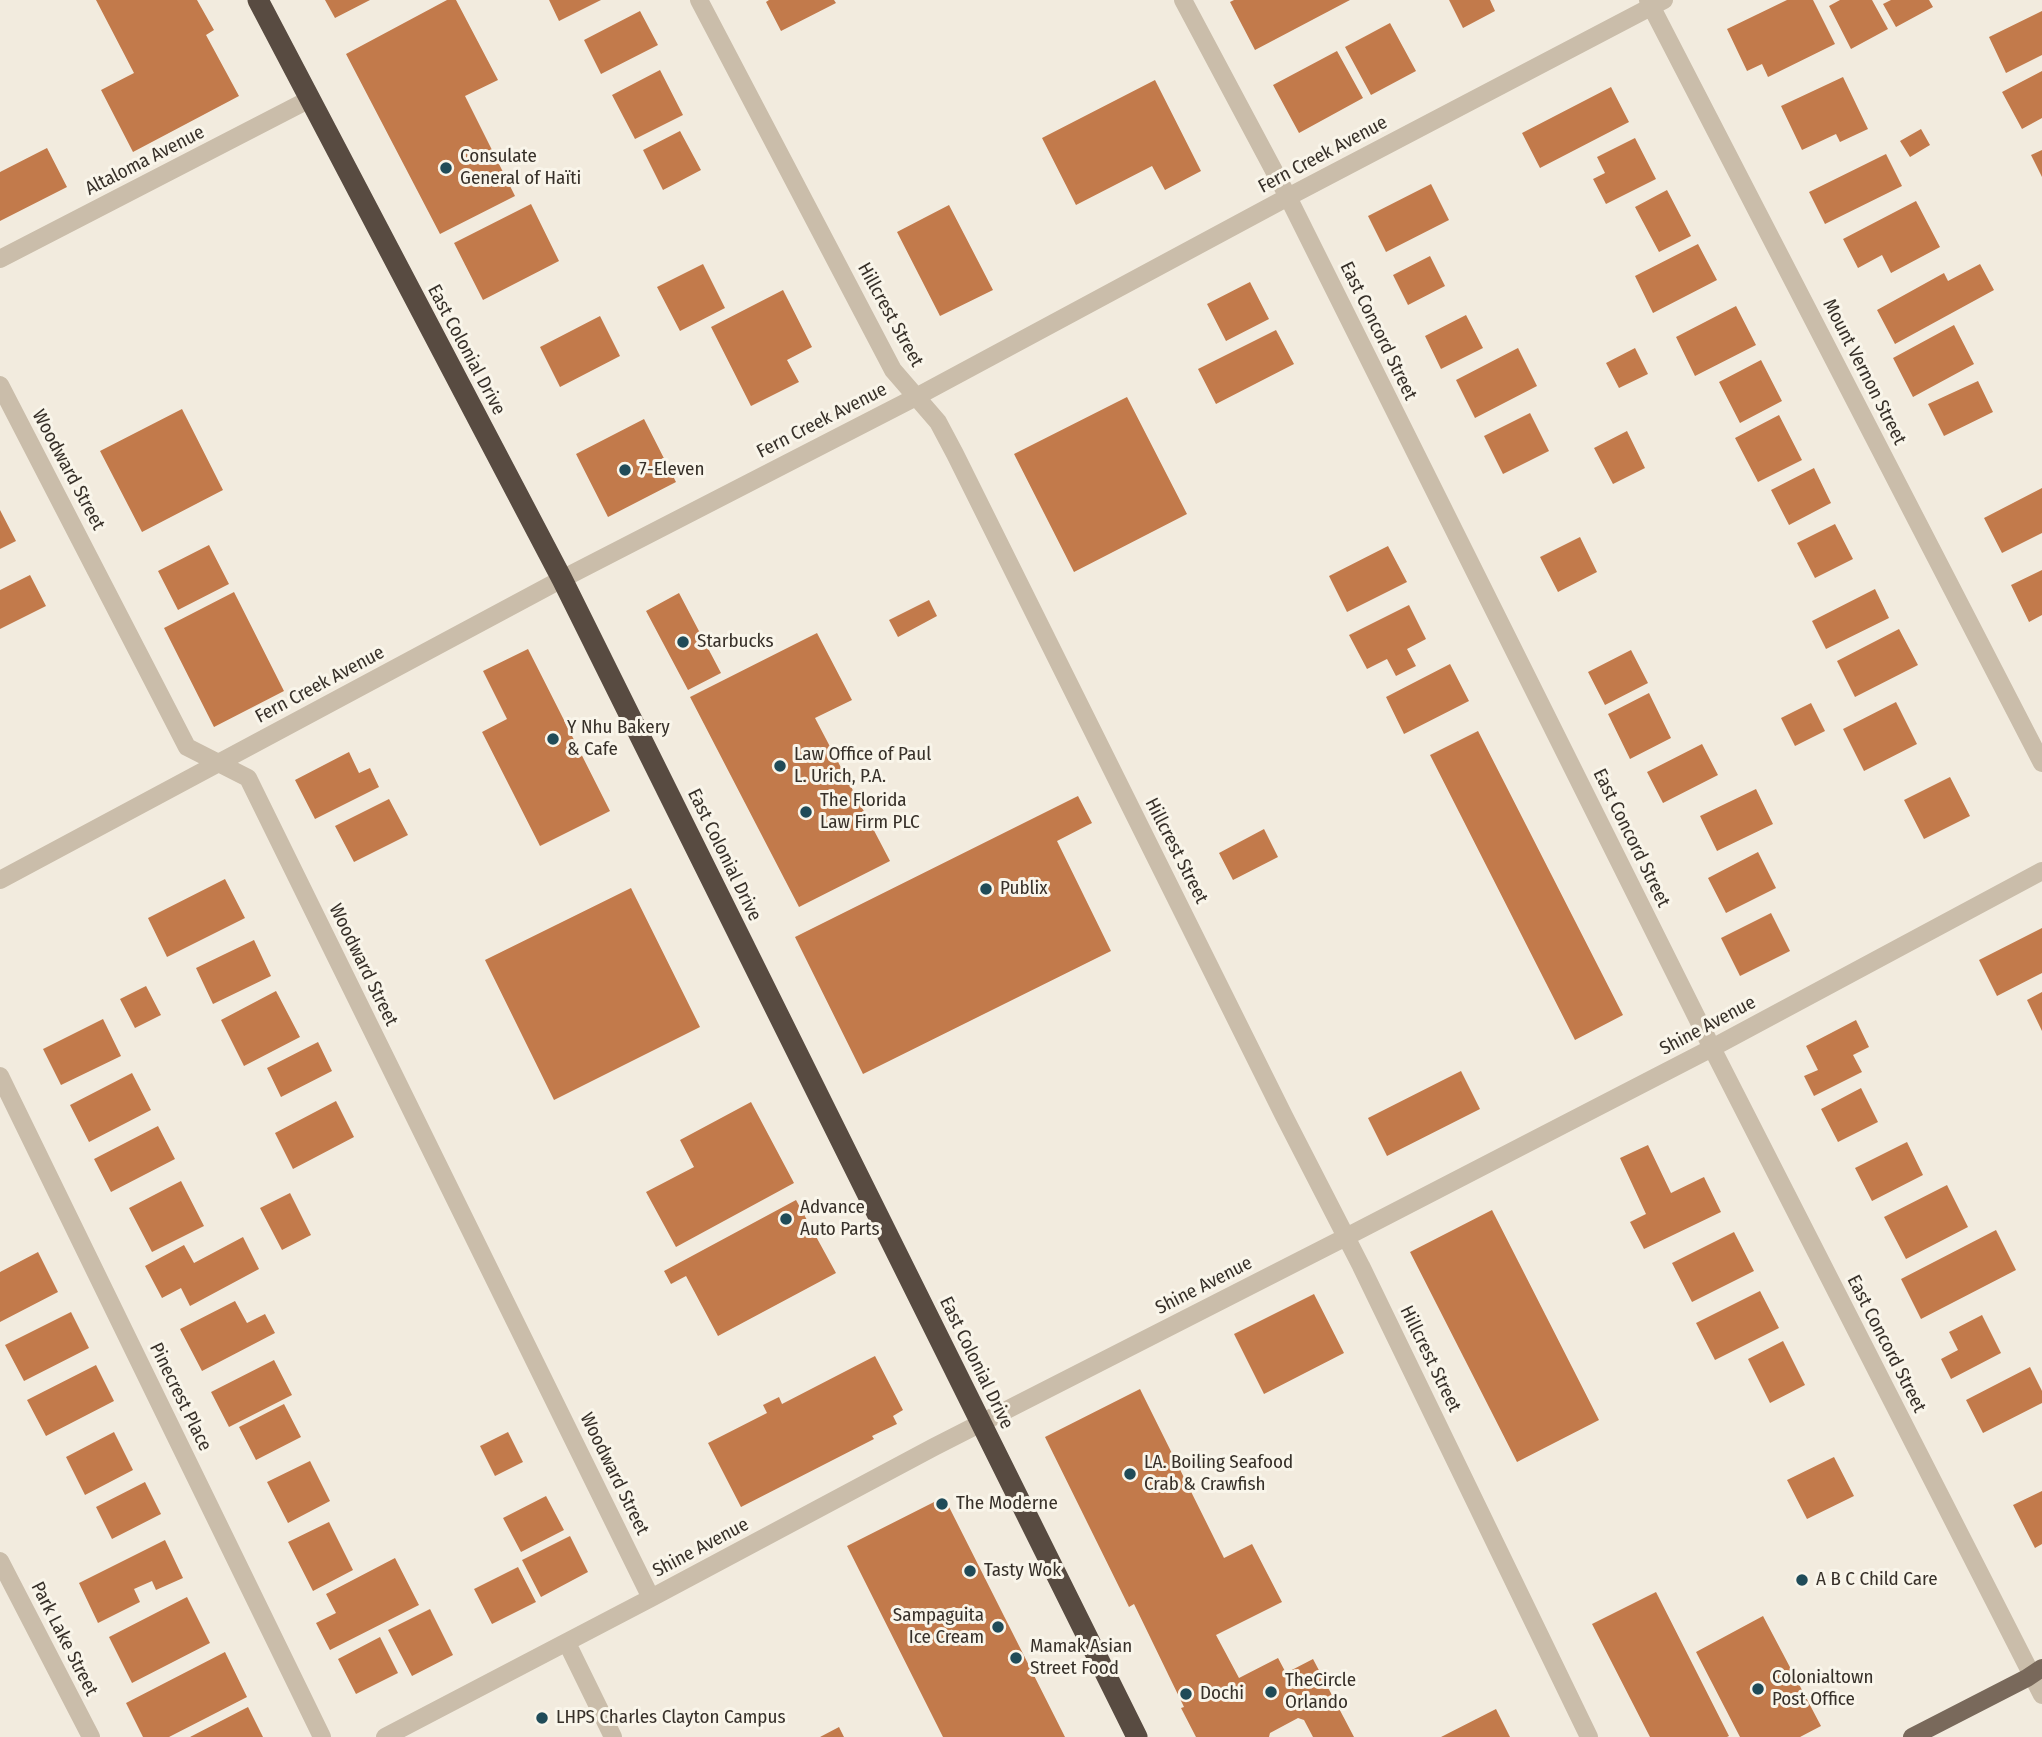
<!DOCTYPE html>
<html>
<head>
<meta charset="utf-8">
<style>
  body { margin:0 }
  canvas { display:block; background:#f2ebde }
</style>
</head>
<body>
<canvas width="2042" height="1737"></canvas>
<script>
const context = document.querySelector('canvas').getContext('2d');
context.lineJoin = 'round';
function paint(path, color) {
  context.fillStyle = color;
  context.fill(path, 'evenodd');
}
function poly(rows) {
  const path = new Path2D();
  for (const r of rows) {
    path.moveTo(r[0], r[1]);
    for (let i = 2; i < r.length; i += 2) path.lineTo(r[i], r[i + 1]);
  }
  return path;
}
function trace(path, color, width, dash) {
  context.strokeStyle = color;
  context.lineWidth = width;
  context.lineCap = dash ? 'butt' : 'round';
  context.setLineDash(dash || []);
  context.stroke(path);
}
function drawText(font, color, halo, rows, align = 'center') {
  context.font = font + ' "Fira Sans Condensed",sans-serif';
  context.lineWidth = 6;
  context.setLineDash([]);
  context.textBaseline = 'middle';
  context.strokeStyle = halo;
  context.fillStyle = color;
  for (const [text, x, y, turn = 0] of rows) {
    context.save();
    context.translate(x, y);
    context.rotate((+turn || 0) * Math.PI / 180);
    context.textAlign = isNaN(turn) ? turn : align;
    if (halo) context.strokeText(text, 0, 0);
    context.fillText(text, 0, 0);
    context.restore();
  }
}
paint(poly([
  [96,0,197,0,214,30,206,35,239,96,133,152,101,90,134,73],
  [325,0,370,0,335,18],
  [447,0,456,0,498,80,465,96,515,196,440,234,346,54],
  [549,0,601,0,559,21],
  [769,0,834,0,836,3,781,31,766,2],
  [1234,0,1350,0,1255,50,1230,2],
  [1449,0,1490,0,1495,11,1463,28],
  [1787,0,1813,0,1835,44,1768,77,1762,64,1747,71,1727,29],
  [1840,0,1872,0,1888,29,1851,49,1829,6],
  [1891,0,1929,0,1933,7,1896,27,1883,4],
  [640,11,658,45,601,74,584,40],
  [2042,11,2042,55,2006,73,1989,37],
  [1390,23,1416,71,1371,95,1345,47],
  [1337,51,1363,98,1299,133,1273,85],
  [660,70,683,115,635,139,612,95],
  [2042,71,2042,118,2022,129,2002,92],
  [1843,77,1868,129,1840,142,1836,134,1802,150,1781,106],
  [1155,80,1201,171,1165,190,1152,166,1076,205,1042,138],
  [1611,87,1629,122,1540,168,1522,133],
  [1921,129,1930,145,1910,157,1900,141],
  [680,131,701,170,663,190,643,150],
  [1635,138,1656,179,1606,204,1593,179,1605,173,1597,157],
  [47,148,67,187,0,221,0,172],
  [2042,150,2042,177,2031,155],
  [1886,154,1902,186,1825,224,1809,192],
  [1431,184,1449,220,1386,252,1368,216],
  [1667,190,1691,236,1659,252,1635,207],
  [1916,201,1940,247,1891,273,1882,255,1858,268,1843,239],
  [531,204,559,261,483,300,454,243],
  [949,205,993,290,940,316,897,232],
  [1698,244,1717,280,1653,313,1635,276],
  [1430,256,1445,286,1408,305,1393,275],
  [703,264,725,308,680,331,657,287],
  [1980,264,1994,290,1895,344,1877,310,1944,273,1948,281],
  [1250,282,1269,319,1226,341,1207,304],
  [783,290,812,347,787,360,799,382,751,406,711,327],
  [1736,306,1756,345,1695,376,1676,337],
  [1466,315,1483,348,1441,369,1425,336],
  [600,316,620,356,560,387,540,347],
  [1954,325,1974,364,1913,397,1893,358],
  [1276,330,1294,364,1216,404,1198,369],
  [1518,348,1537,386,1475,418,1456,380],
  [1635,348,1648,374,1619,388,1606,363],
  [1761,360,1782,401,1740,423,1719,382],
  [1978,381,1993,412,1944,436,1928,404],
  [1127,397,1187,514,1074,572,1014,454],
  [182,409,223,490,142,532,100,451],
  [1530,413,1549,451,1503,474,1484,436],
  [1779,415,1802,460,1758,482,1735,438],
  [644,419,676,482,608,517,576,454],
  [1627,431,1645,468,1613,484,1594,448],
  [1814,468,1831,503,1789,525,1771,490],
  [2042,488,2042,533,2002,553,1984,518],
  [0,510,16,541,0,549],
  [1835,524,1853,559,1815,578,1797,543],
  [1580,537,1597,572,1558,592,1540,557],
  [209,545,229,584,178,610,158,571],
  [1388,546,1407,582,1347,612,1329,576],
  [2042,570,2042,615,2029,622,2011,585],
  [30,575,46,606,0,629,0,590],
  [1875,589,1889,618,1826,649,1812,621],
  [234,592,284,691,214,727,164,628],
  [679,593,721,673,688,690,646,611],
  [929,600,937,616,898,637,889,620],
  [1409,605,1426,639,1407,649,1416,666,1396,676,1387,659,1367,669,1349,635],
  [1899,629,1918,665,1855,697,1837,661],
  [817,633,852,700,815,718,890,861,799,907,690,697],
  [528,649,610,811,540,846,482,732,507,719,483,671],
  [1631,650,1648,683,1605,705,1588,672],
  [1450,664,1469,701,1404,734,1386,697],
  [1649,693,1671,738,1630,759,1608,714],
  [1896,702,1917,744,1864,771,1843,729],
  [1811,703,1825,731,1795,746,1781,718],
  [1478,731,1623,1015,1575,1040,1430,755],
  [1702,744,1718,775,1663,803,1647,772],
  [349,752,359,773,370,768,379,787,315,819,295,780],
  [1950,777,1970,816,1924,839,1904,800],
  [1756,789,1773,824,1717,851,1700,816],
  [1078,796,1092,823,1057,841,1111,951,863,1074,795,937],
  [389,799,408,835,354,862,335,826],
  [1264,829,1278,857,1233,880,1219,853],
  [1758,852,1776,888,1726,913,1708,878],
  [225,879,245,918,167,957,148,918],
  [631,888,700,1027,554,1100,485,960],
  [1771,913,1790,951,1740,976,1721,938],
  [2042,928,2042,973,1997,996,1979,960],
  [254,940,271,976,213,1004,196,968],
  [146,986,161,1015,135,1028,120,999],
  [276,991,300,1037,244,1066,221,1020],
  [2042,992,2042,1031,2027,1000],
  [103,1019,121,1056,61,1085,43,1049],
  [1856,1020,1869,1047,1853,1055,1862,1072,1814,1096,1804,1076,1818,1070,1806,1046],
  [318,1042,332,1071,281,1097,267,1068],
  [1461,1071,1480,1109,1387,1156,1368,1118],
  [132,1073,151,1110,89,1142,70,1105],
  [1861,1088,1878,1122,1838,1142,1821,1109],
  [336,1101,354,1137,293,1169,275,1133],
  [751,1102,794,1183,676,1247,646,1192,694,1167,680,1140],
  [158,1126,175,1159,111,1192,94,1159],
  [1907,1142,1923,1175,1872,1201,1855,1168],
  [1648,1145,1671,1193,1704,1177,1721,1212,1644,1249,1630,1222,1646,1214,1620,1158],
  [181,1181,204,1226,152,1252,129,1208],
  [1947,1185,1968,1227,1906,1259,1884,1217],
  [290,1193,311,1235,282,1250,260,1208],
  [796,1200,836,1273,718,1336,686,1276,671,1284,664,1271],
  [1492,1210,1599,1420,1517,1462,1410,1252],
  [1996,1230,2016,1270,1921,1319,1901,1279],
  [1734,1232,1754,1271,1692,1302,1672,1263],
  [243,1237,259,1269,190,1306,181,1288,162,1298,145,1266,184,1245,194,1263],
  [38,1252,58,1292,0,1322,0,1272],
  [1760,1291,1779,1328,1715,1360,1696,1323],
  [1314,1294,1344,1353,1264,1394,1234,1334],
  [235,1301,247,1323,265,1314,275,1333,202,1371,180,1329],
  [71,1312,89,1348,24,1381,5,1345],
  [1982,1315,2001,1353,1951,1379,1941,1359,1958,1350,1949,1332],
  [1783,1341,1805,1385,1770,1403,1748,1359],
  [875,1356,903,1410,893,1416,897,1424,872,1436,874,1439,741,1507,708,1443,767,1413,763,1405,779,1397,782,1404],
  [274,1360,292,1395,229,1427,211,1392],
  [96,1365,114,1401,46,1436,27,1400],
  [2030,1367,2042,1391,2042,1403,1983,1433,1966,1400],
  [1140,1389,1224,1558,1252,1544,1282,1602,1216,1635,1239,1678,1278,1658,1286,1673,1313,1659,1354,1737,1313,1737,1304,1720,1298,1718,1270,1733,1269,1737,1196,1737,1181,1708,1184,1707,1134,1604,1129,1607,1045,1437],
  [284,1404,301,1437,256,1460,239,1427],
  [114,1432,133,1470,85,1495,66,1457],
  [508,1432,523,1462,495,1476,480,1446],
  [1834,1457,1854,1496,1807,1519,1787,1480],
  [310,1461,330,1501,288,1523,267,1482],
  [145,1482,161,1514,112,1539,96,1507],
  [2042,1491,2042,1544,2035,1548,2013,1505],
  [546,1496,564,1530,521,1552,503,1518],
  [944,1497,1065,1737,943,1737,847,1546],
  [329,1522,353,1570,313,1591,288,1542],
  [570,1536,588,1572,541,1597,522,1560],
  [165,1540,183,1578,156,1590,152,1581,134,1589,140,1602,98,1623,79,1583],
  [395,1558,419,1605,330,1650,316,1623,336,1613,326,1594],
  [518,1567,536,1602,492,1624,474,1589],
  [1656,1592,1729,1736,1727,1737,1650,1737,1592,1624],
  [187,1597,210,1643,132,1683,109,1637],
  [430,1609,453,1655,412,1676,388,1630],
  [1763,1616,1821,1726,1800,1737,1740,1737,1696,1652],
  [380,1637,398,1673,356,1694,338,1659],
  [225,1652,247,1697,169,1737,143,1737,126,1703],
  [248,1707,263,1737,190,1737],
  [1496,1709,1510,1737,1441,1737],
  [839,1727,844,1737,820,1737]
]), '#c27a4b');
trace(poly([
  [699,0,893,370,938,422,955,454,1284,1116,1361,1266,1589,1737],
  [1183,0,1288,197,1712,1048,2042,1695],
  [1648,0,2042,763],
  [0,259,308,100],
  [0,385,187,747,248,778,651,1598],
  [0,880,562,579,916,397,1288,197,1664,0],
  [0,1076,322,1737],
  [0,1561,91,1737],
  [567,1643,613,1737],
  [385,1737,651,1598,934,1447,1346,1237,1712,1048,2042,871]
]), '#cabdaa', 18);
trace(poly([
  [1912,1737,2027,1678,2042,1668]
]), '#79695b', 18);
trace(poly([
  [258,0,562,579,1137,1737]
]), '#584b41', 21);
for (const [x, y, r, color] of [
  [446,168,7,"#204b58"],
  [625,470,7,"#204b58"],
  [683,642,7,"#204b58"],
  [553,739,7,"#204b58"],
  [780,766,7,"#204b58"],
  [806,812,7,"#204b58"],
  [986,889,7,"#204b58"],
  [786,1219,7,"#204b58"],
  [1130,1474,7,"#204b58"],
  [942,1504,7,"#204b58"],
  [970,1571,7,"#204b58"],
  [1802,1580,7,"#204b58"],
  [998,1627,7,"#204b58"],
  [1016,1658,7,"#204b58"],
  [1758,1689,7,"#204b58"],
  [1271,1692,7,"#204b58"],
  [1186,1694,7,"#204b58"],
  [542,1718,7,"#204b58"]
]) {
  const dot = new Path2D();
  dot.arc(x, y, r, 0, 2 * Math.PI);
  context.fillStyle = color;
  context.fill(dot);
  trace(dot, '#f9f5ea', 2.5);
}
drawText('19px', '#373029', '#f9f5ea', [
  ["Fern Creek Avenue",1323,155,-28],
  ["Altaloma Avenue",145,161,-27],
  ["Hillcrest Street",890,315,61],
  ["East Concord Street",1378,331,64],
  ["East Colonial Drive",466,350,62],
  ["Mount Vernon Street",1864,372,63],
  ["Fern Creek Avenue",822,421,-27],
  ["Woodward Street",68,470,62],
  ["Fern Creek Avenue",320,685,-28],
  ["East Concord Street",1631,838,64],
  ["Hillcrest Street",1176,851,63],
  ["East Colonial Drive",724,855,64],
  ["Woodward Street",363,965,64],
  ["Shine Avenue",1708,1026,-28],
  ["Shine Avenue",1204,1286,-27],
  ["East Concord Street",1886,1344,63],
  ["Hillcrest Street",1430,1359,64],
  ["East Colonial Drive",976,1363,64],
  ["Pinecrest Place",180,1397,64],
  ["Woodward Street",614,1474,64],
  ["Shine Avenue",701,1548,-28],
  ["Park Lake Street",64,1639,63]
]);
drawText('19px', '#373029', '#f9f5ea', [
  ["Consulate",460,157],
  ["General of Haïti",460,179],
  ["7-Eleven",639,470],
  ["Starbucks",697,642],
  ["Y Nhu Bakery",567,728],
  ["& Cafe",567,750],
  ["Law Office of Paul",794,755],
  ["L. Urich, P.A.",794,777],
  ["The Florida",820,801],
  ["Law Firm PLC",820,823],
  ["Publix",1000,889],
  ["Advance",800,1208],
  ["Auto Parts",800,1230],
  ["LA. Boiling Seafood",1144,1463],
  ["Crab & Crawfish",1144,1485],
  ["The Moderne",956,1504],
  ["Tasty Wok",984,1571],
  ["A B C Child Care",1816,1580],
  ["Sampaguita",984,1616,"right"],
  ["Ice Cream",984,1638,"right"],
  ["Mamak Asian",1030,1647],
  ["Street Food",1030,1669],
  ["Colonialtown",1772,1678],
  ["Post Office",1772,1700],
  ["TheCircle",1285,1681],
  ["Orlando",1285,1703],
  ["Dochi",1200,1694],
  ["LHPS Charles Clayton Campus",556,1718]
], 'left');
</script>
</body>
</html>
